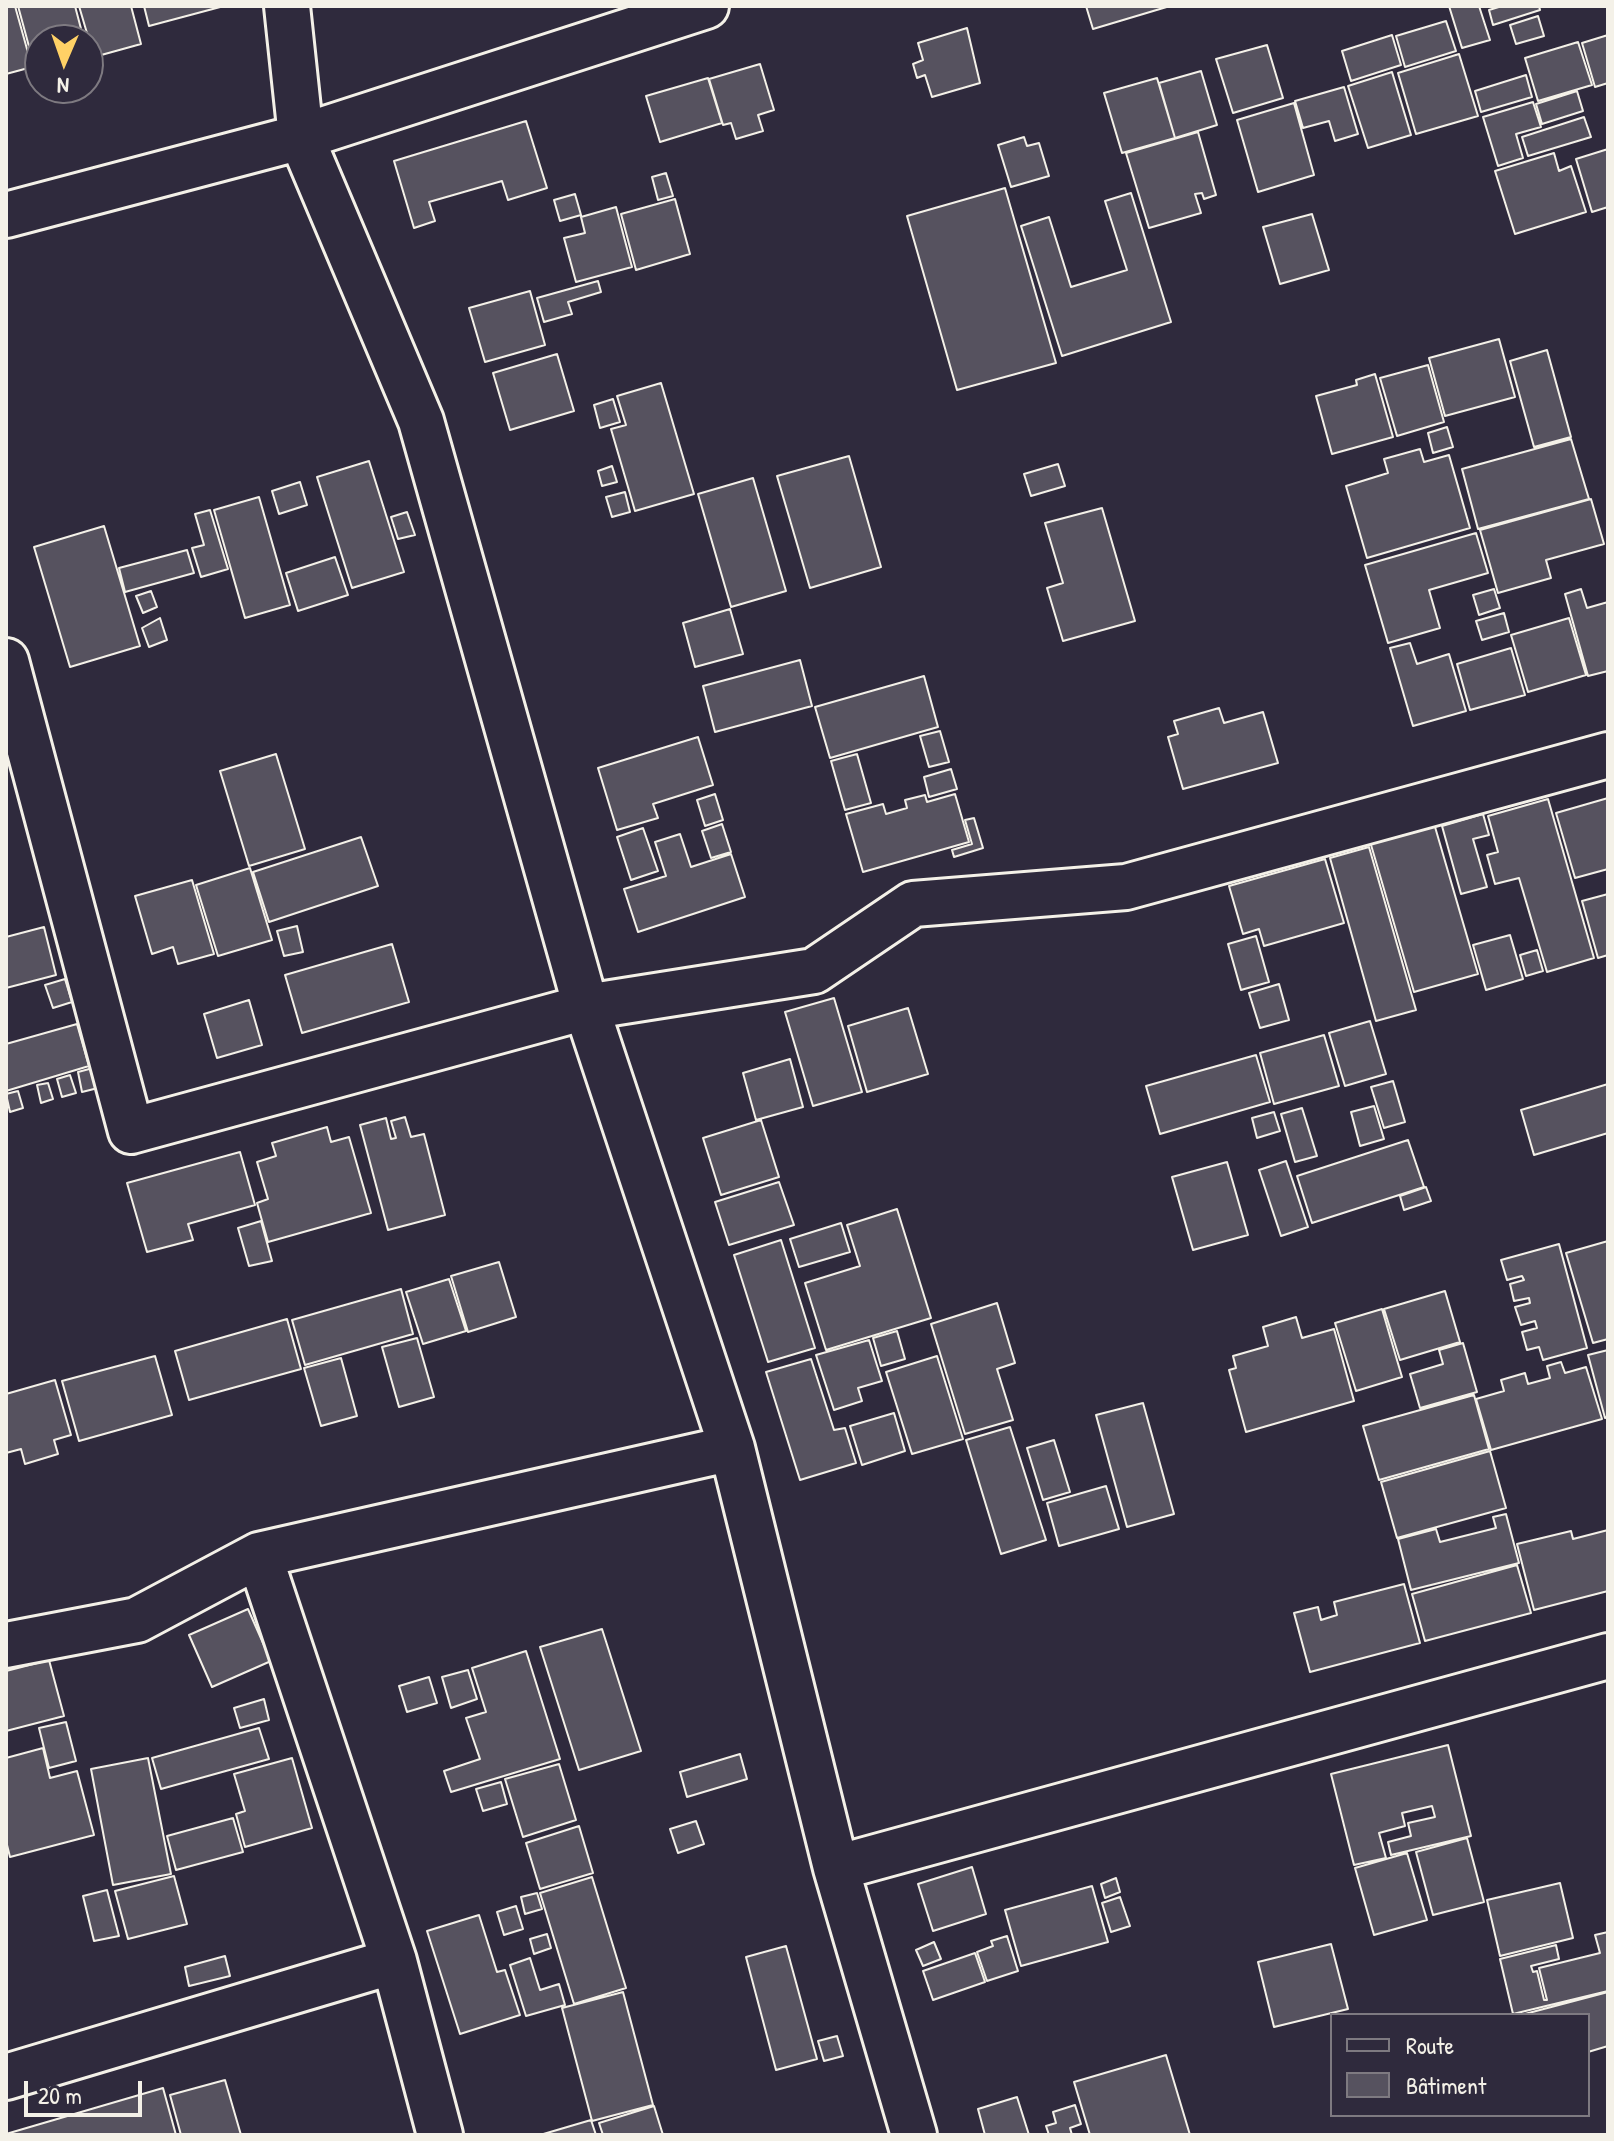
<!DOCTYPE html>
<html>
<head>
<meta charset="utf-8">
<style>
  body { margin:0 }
  #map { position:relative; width:1614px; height:2141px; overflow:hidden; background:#2f2a3d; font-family:"Patrick Hand",sans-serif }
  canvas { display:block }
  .frame { position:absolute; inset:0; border:8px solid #f4f1e8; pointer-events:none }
  .legend { position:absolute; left:1330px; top:2013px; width:260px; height:104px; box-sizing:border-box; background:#2f2a3d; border:2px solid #7e7a81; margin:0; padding:10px 14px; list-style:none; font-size:24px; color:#f4f1e8 }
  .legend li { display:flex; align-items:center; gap:16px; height:40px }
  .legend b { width:40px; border:2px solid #7e7a81 }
  .north { position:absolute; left:24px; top:24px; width:80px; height:80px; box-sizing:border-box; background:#2f2a3d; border:2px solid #7e7a81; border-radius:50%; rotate:182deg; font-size:22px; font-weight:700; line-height:32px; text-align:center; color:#f4f1e8 }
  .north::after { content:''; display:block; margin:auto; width:28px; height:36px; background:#ffd166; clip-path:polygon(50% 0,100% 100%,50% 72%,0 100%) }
  .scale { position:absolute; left:24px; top:2081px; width:118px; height:36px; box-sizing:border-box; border:4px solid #f4f1e8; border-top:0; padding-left:10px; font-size:24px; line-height:28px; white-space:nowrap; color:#f4f1e8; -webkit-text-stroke:6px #2f2a3d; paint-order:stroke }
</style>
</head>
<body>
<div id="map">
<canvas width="1614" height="2141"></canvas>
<div class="frame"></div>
<ul class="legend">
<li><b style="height:10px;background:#2f2a3d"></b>Route</li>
<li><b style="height:22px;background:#56525f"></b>Bâtiment</li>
</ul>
<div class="north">N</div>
<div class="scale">20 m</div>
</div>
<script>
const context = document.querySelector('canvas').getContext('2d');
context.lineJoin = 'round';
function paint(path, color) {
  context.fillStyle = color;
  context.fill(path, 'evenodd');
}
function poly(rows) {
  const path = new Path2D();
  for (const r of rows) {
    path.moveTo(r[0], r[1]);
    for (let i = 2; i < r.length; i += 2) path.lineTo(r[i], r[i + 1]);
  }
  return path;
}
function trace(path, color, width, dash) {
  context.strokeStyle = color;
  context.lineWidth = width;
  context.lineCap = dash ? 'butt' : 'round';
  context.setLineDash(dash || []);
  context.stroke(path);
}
const building = poly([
  [6,6,15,6,32,67,6,74,6,6],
  [18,6,75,6,84,40,40,40,40,64,34,65,18,6],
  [79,6,131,6,141,44,94,57,79,6],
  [144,6,224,6,149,26,144,6],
  [1086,6,1170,6,1093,29,1086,6],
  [1449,6,1479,6,1490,40,1462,48,1449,6],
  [1502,6,1539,6,1540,10,1493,25,1489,10,1502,6],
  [1538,16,1544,36,1516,44,1510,25,1538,16],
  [1446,21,1456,51,1405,67,1396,36,1446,21],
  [967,28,980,83,932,97,925,75,917,78,913,64,923,60,918,43,967,28],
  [1392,35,1401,65,1351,81,1342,51,1392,35],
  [1608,35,1608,83,1595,87,1582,43,1608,35],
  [1578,42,1592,85,1538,101,1525,58,1578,42],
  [1267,45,1283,98,1233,113,1216,59,1267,45],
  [1459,54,1478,116,1416,134,1398,73,1459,54],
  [760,64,774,110,758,115,763,131,736,139,731,123,723,125,709,79,760,64],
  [1201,71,1217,125,1175,138,1159,83,1201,71],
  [1392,72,1411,135,1368,148,1348,86,1392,72],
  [1526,75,1532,97,1481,112,1475,91,1526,75],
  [708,78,722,123,660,142,646,96,708,78],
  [1157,78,1175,138,1122,153,1104,93,1157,78],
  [1344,87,1358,134,1335,141,1329,121,1303,128,1295,101,1344,87],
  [1577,91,1583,111,1542,124,1536,104,1577,91],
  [1533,102,1541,127,1516,134,1523,158,1498,166,1483,117,1533,102],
  [1294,103,1314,175,1258,192,1237,120,1294,103],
  [1584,117,1591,137,1528,156,1522,137,1584,117],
  [526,121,547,188,508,200,502,181,429,202,435,221,414,228,394,161,526,121],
  [1198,132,1216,195,1204,199,1202,193,1195,194,1201,213,1149,228,1126,153,1198,132],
  [1024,137,1027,146,1039,143,1049,176,1011,187,998,145,1024,137],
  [1608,149,1608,207,1592,212,1576,159,1608,149],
  [1554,153,1559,171,1571,166,1586,212,1515,234,1495,171,1554,153],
  [666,173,673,196,658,200,652,177,666,173],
  [1005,188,1056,363,957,390,907,216,1005,188],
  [1131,193,1171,322,1062,356,1021,226,1049,217,1071,287,1127,270,1105,201,1131,193],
  [575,194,581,215,560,221,554,200,575,194],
  [675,199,690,254,636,270,621,214,675,199],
  [616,207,632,267,576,282,564,238,585,233,581,217,616,207],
  [1312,214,1329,270,1280,284,1263,227,1312,214],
  [598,281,601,292,568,302,572,314,544,322,537,298,598,281],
  [530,291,545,345,485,362,469,308,530,291],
  [1499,339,1515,397,1445,416,1429,358,1499,339],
  [1547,350,1571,437,1534,447,1510,361,1547,350],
  [557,354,574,411,510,430,493,373,557,354],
  [1428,365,1444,422,1397,436,1380,378,1428,365],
  [1375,374,1393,437,1332,454,1316,396,1357,385,1356,380,1375,374],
  [661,383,694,494,635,511,611,429,626,425,617,396,661,383],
  [613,399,620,422,600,428,594,405,613,399],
  [1447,427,1453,447,1433,453,1428,433,1447,427],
  [1571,439,1589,499,1478,529,1462,469,1571,439],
  [1420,449,1424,462,1449,455,1470,528,1367,558,1346,486,1388,473,1384,459,1420,449],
  [849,456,881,567,810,588,777,476,849,456],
  [369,461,404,572,352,588,317,477,369,461],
  [1058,464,1065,486,1031,496,1024,474,1058,464],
  [612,466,617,482,602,486,598,471,612,466],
  [753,478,786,591,731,607,698,494,753,478],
  [300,482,307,505,279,514,272,491,300,482],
  [625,492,630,512,612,517,606,497,625,492],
  [259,497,290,605,245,618,214,510,259,497],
  [1591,499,1604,544,1546,560,1551,578,1498,593,1480,530,1591,499],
  [1102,508,1135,621,1063,641,1047,588,1063,583,1045,523,1102,508],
  [210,510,228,569,201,577,192,548,204,545,195,514,210,510],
  [407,512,415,535,398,539,391,517,407,512],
  [104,526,140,646,70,667,34,547,104,526],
  [1476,533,1488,573,1429,590,1440,628,1388,643,1365,565,1476,533],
  [187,550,194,573,125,592,119,568,187,550],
  [335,557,348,595,298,611,286,573,335,557],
  [1494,589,1500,608,1479,615,1473,595,1494,589],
  [1581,589,1587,608,1608,602,1608,671,1588,676,1565,594,1581,589],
  [151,591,157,607,143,613,136,596,151,591],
  [730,609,743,654,695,667,683,623,730,609],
  [1504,613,1509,632,1482,640,1476,621,1504,613],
  [160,618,167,640,149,647,142,628,160,618],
  [1569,618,1586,675,1528,692,1511,635,1569,618],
  [1410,643,1417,664,1449,654,1466,711,1413,726,1390,648,1410,643],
  [1511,648,1525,695,1470,710,1457,664,1511,648],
  [800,660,812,706,715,732,703,686,800,660],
  [924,676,938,727,830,758,815,707,924,676],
  [1219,708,1224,723,1263,712,1278,763,1183,789,1168,737,1178,734,1174,721,1219,708],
  [940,731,949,762,929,767,920,736,940,731],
  [698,737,713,785,653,804,658,818,617,830,598,768,698,737],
  [276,754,305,849,249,866,220,771,276,754],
  [857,754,871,803,845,810,831,761,857,754],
  [951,769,957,789,929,797,924,777,951,769],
  [715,794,723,820,705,826,697,800,715,794],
  [955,794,969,842,863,872,846,814,883,804,886,814,907,808,905,800,925,795,927,802,955,794],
  [1608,798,1608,869,1575,878,1556,813,1608,798],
  [1548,799,1594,958,1547,972,1519,878,1495,884,1487,855,1498,852,1488,816,1548,799],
  [1483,814,1489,835,1473,839,1487,887,1461,894,1442,826,1483,814],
  [974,818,983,848,954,857,952,850,972,844,965,820,974,818],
  [1433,820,1478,974,1414,992,1369,838,1433,820],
  [722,824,731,852,711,858,702,831,722,824],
  [643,828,658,871,631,880,617,837,643,828],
  [680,834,691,867,731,854,745,897,638,932,624,889,666,876,655,842,680,834],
  [361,837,378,886,269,922,253,872,361,837],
  [1369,847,1416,1010,1376,1021,1330,858,1369,847],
  [1325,859,1344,923,1264,946,1259,929,1243,934,1229,886,1325,859],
  [250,868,272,940,218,956,196,885,250,868],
  [192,880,214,954,178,964,173,947,152,954,135,896,192,880],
  [1608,894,1608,955,1598,958,1582,901,1608,894],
  [297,926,303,952,284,956,277,931,297,926],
  [44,927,56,975,6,988,6,937,44,927],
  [1510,935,1523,979,1486,990,1473,945,1510,935],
  [1256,936,1269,982,1241,990,1228,944,1256,936],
  [392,944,409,1002,302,1033,285,975,392,944],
  [1537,950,1543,971,1526,976,1520,955,1537,950],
  [65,979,72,1002,53,1008,45,985,65,979],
  [1279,984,1289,1020,1260,1028,1249,993,1279,984],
  [834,998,862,1092,813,1106,785,1012,834,998],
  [249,1000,262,1045,217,1058,204,1014,249,1000],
  [908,1008,928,1074,867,1092,848,1026,908,1008],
  [1370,1021,1386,1074,1345,1086,1329,1033,1370,1021],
  [77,1024,89,1066,6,1091,6,1044,77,1024],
  [1324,1035,1339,1086,1274,1104,1260,1053,1324,1035],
  [1256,1055,1270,1102,1160,1134,1146,1086,1256,1055],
  [790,1059,803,1107,756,1120,743,1073,790,1059],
  [93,1068,98,1088,82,1092,78,1072,93,1068],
  [70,1075,76,1093,62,1097,57,1079,70,1075],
  [1393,1081,1405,1122,1384,1128,1371,1087,1393,1081],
  [48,1083,53,1099,41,1103,37,1085,48,1083],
  [1608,1084,1608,1133,1534,1155,1521,1110,1608,1084],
  [18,1091,23,1108,10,1112,6,1094,18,1091],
  [1374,1106,1384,1139,1360,1146,1351,1112,1374,1106],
  [1302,1108,1317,1156,1295,1162,1281,1114,1302,1108],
  [1274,1112,1280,1131,1257,1138,1252,1118,1274,1112],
  [405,1117,411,1137,424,1134,445,1215,388,1230,360,1125,386,1118,391,1139,396,1138,391,1121,405,1117],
  [761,1120,779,1177,721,1195,703,1138,761,1120],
  [327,1127,331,1142,349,1137,371,1213,268,1242,257,1203,268,1199,257,1162,276,1156,272,1143,327,1127],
  [1408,1140,1424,1187,1312,1223,1297,1176,1408,1140],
  [240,1152,255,1205,188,1224,193,1240,147,1252,127,1183,240,1152],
  [1286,1161,1308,1227,1281,1236,1259,1170,1286,1161],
  [1227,1162,1248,1235,1193,1250,1172,1177,1227,1162],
  [779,1182,794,1225,729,1245,715,1202,779,1182],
  [1426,1187,1431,1201,1404,1210,1400,1196,1426,1187],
  [897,1209,931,1318,826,1350,805,1283,860,1266,847,1225,897,1209],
  [261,1221,272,1261,249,1266,238,1228,261,1221],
  [841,1223,850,1252,799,1267,790,1239,841,1223],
  [781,1240,815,1348,768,1362,734,1255,781,1240],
  [1608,1241,1608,1339,1593,1343,1566,1253,1608,1241],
  [1559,1244,1587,1348,1543,1360,1539,1347,1527,1350,1522,1332,1537,1328,1535,1321,1521,1325,1515,1307,1530,1303,1529,1298,1514,1301,1510,1284,1524,1280,1522,1276,1507,1280,1501,1260,1559,1244],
  [499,1262,516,1317,468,1332,451,1276,499,1262],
  [449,1279,466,1331,423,1344,406,1292,449,1279],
  [401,1289,413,1334,305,1365,292,1320,401,1289],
  [1445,1291,1460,1342,1400,1360,1384,1309,1445,1291],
  [997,1303,1015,1363,997,1369,1013,1420,965,1434,931,1324,997,1303],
  [1382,1309,1402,1377,1356,1391,1335,1323,1382,1309],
  [1296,1317,1302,1338,1334,1329,1354,1401,1246,1432,1229,1370,1236,1368,1233,1356,1268,1346,1263,1327,1296,1317],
  [287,1319,301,1369,189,1400,175,1351,287,1319],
  [897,1331,905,1359,881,1366,873,1338,897,1331],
  [417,1338,434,1397,399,1407,382,1347,417,1338],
  [869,1340,882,1381,858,1388,862,1401,834,1410,816,1355,869,1340],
  [1463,1343,1477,1392,1420,1408,1410,1374,1443,1364,1439,1350,1463,1343],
  [1608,1350,1608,1417,1605,1418,1588,1355,1608,1350],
  [155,1356,172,1415,79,1441,62,1381,155,1356],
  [937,1356,963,1439,912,1454,886,1372,937,1356],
  [341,1358,357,1416,321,1426,304,1368,341,1358],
  [811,1359,834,1430,845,1428,856,1463,800,1480,766,1372,811,1359],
  [1561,1362,1565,1373,1586,1367,1602,1419,1491,1450,1476,1399,1504,1391,1501,1380,1525,1373,1528,1384,1550,1378,1547,1366,1561,1362],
  [55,1380,71,1435,54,1440,58,1454,25,1464,21,1449,6,1453,6,1394,55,1380],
  [1474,1395,1489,1449,1379,1480,1363,1426,1474,1395],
  [1143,1403,1174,1514,1127,1527,1096,1415,1143,1403],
  [894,1413,905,1451,862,1465,850,1426,894,1413],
  [1010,1427,1046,1540,1001,1554,966,1440,1010,1427],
  [1054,1440,1070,1492,1043,1500,1027,1448,1054,1440],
  [1490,1451,1506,1508,1397,1538,1381,1482,1490,1451],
  [1106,1486,1119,1529,1059,1546,1047,1503,1106,1486],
  [1506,1514,1519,1563,1411,1590,1398,1539,1436,1529,1440,1542,1496,1528,1493,1517,1506,1514],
  [1608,1530,1608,1591,1534,1610,1517,1544,1571,1531,1573,1539,1608,1530],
  [1517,1565,1531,1613,1425,1641,1412,1594,1517,1565],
  [1404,1584,1420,1643,1310,1672,1294,1613,1318,1607,1321,1620,1337,1615,1334,1602,1404,1584],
  [248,1609,271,1661,212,1687,189,1635,248,1609],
  [602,1629,641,1751,579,1770,540,1647,602,1629],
  [526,1651,560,1759,451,1792,444,1771,480,1759,466,1718,486,1712,472,1668,526,1651],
  [49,1660,64,1716,6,1731,6,1671,49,1660],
  [468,1670,477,1699,451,1708,442,1677,468,1670],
  [429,1677,437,1703,407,1712,399,1686,429,1677],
  [264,1699,269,1720,240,1728,234,1708,264,1699],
  [66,1722,76,1761,49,1768,39,1728,66,1722],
  [259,1728,269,1759,161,1789,152,1758,259,1728],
  [1448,1745,1471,1836,1391,1855,1388,1842,1411,1836,1408,1823,1435,1817,1432,1806,1402,1813,1405,1826,1379,1833,1386,1858,1354,1865,1331,1774,1448,1745],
  [43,1748,50,1778,77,1771,94,1835,10,1857,6,1841,6,1758,43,1748],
  [740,1754,747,1779,687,1797,680,1772,740,1754],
  [148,1758,171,1874,113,1885,91,1769,148,1758],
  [292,1758,312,1828,245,1847,236,1814,245,1811,234,1774,292,1758],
  [559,1764,576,1820,523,1837,505,1779,559,1764],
  [501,1782,507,1804,483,1811,476,1789,501,1782],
  [233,1818,243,1852,176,1870,167,1836,233,1818],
  [696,1821,704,1844,678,1853,670,1829,696,1821],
  [579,1826,593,1873,540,1889,526,1843,579,1826],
  [1467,1838,1484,1902,1433,1915,1416,1852,1467,1838],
  [1407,1853,1427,1920,1374,1935,1355,1868,1407,1853],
  [972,1867,986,1914,933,1931,918,1884,972,1867],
  [174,1876,187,1924,128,1939,115,1891,174,1876],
  [592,1877,626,1988,574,2004,540,1893,592,1877],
  [1116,1878,1120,1892,1105,1898,1101,1884,1116,1878],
  [1560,1883,1573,1938,1500,1956,1487,1900,1560,1883],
  [1092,1886,1108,1942,1021,1966,1005,1910,1092,1886],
  [107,1890,119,1936,94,1941,83,1896,107,1890],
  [537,1893,542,1909,525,1914,521,1897,537,1893],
  [1120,1897,1130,1926,1111,1932,1102,1903,1120,1897],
  [516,1906,523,1929,504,1935,497,1912,516,1906],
  [479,1915,497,1972,505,1970,520,2015,460,2034,427,1931,479,1915],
  [1608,1932,1608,1991,1513,2014,1500,1959,1556,1945,1559,1959,1531,1966,1533,1972,1537,1971,1544,2000,1547,2000,1539,1968,1600,1953,1595,1935,1608,1932],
  [547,1934,551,1948,534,1954,530,1939,547,1934],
  [1007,1936,1018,1971,987,1981,977,1952,993,1946,991,1941,1007,1936],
  [934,1942,941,1959,923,1966,916,1950,934,1942],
  [1331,1944,1348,2009,1274,2027,1258,1962,1331,1944],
  [786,1946,817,2059,776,2070,746,1957,786,1946],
  [975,1953,985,1982,933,2000,923,1971,975,1953],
  [225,1956,230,1976,189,1986,185,1967,225,1956],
  [530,1958,540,1990,559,1984,565,2005,526,2016,510,1965,530,1958],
  [623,1992,653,2105,592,2121,562,2008,623,1992],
  [1608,1992,1608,2046,1588,2052,1588,2015,1521,2015,1608,1992],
  [837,2036,843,2056,824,2061,818,2041,837,2036],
  [1166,2055,1190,2135,1090,2135,1074,2082,1166,2055],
  [225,2080,241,2135,181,2135,170,2095,225,2080],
  [163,2088,176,2135,6,2135,6,2134,163,2088],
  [1017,2097,1029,2135,985,2135,978,2109,1017,2097],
  [1075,2105,1081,2124,1070,2128,1072,2135,1049,2135,1046,2126,1056,2123,1053,2112,1075,2105],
  [654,2106,663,2135,603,2135,599,2123,654,2106],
  [591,2120,596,2135,540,2135,591,2120]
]);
paint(building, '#56525f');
trace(building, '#f4f1e8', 2);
const minor = poly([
  [287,6,301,137,421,421,586,1007,732,1448,836,1868,914,2135],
  [6,215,301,137,706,6],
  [6,661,131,1131,586,1007,814,971,913,904,1126,887,1608,755],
  [259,1555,394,1961,440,2135],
  [6,1645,137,1620,259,1555,732,1448],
  [836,1868,1608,1656],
  [6,2077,394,1961]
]);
trace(minor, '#f4f1e8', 50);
trace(minor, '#2f2a3d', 44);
</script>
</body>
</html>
